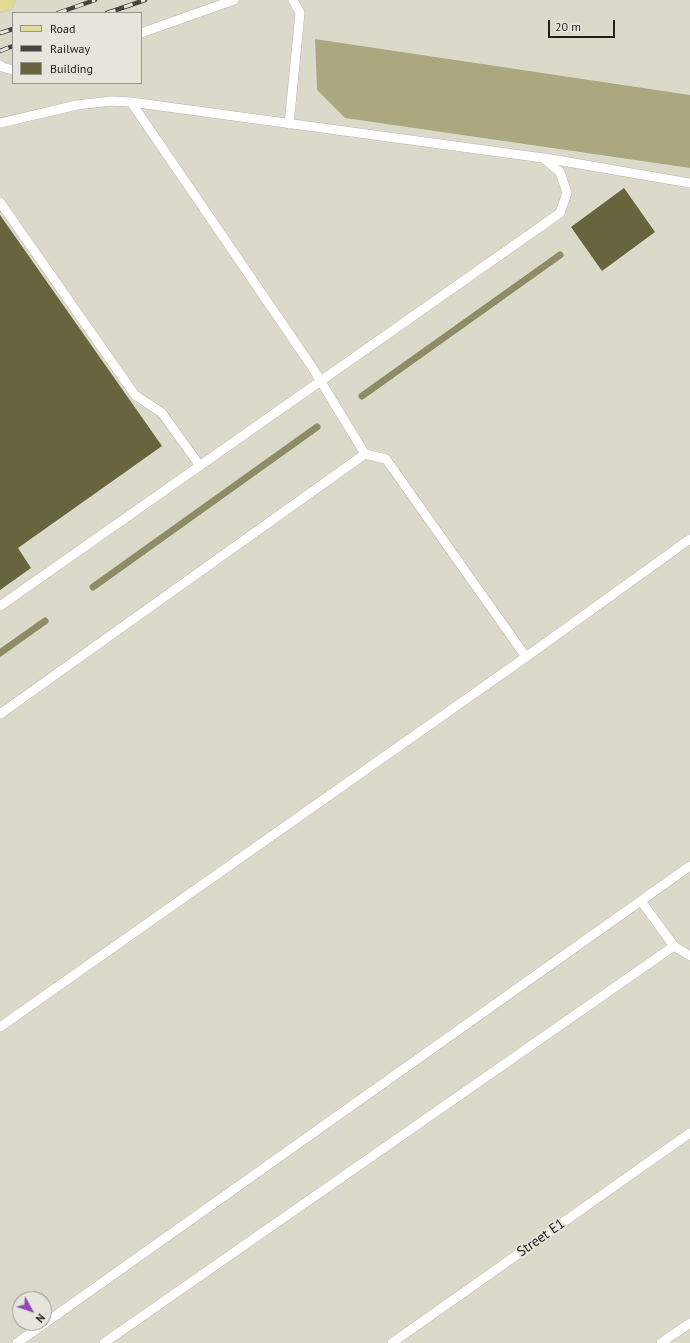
<!DOCTYPE html>
<html>
<head>
<meta charset="utf-8">
<style>
  body { margin:0 }
  #map { position:relative; width:690px; height:1343px; overflow:hidden; background:#e6e5dc; font-family:"PT Sans",sans-serif }
  canvas { display:block }
  .legend { position:absolute; left:12px; top:12px; width:130px; height:72px; box-sizing:border-box; background:#e6e5dc; border:1px solid #979690; margin:0; padding:5px 7px; list-style:none; font-size:12px; color:#20201d }
  .legend li { display:flex; align-items:center; gap:8px; height:20px }
  .legend b { width:20px; border:1px solid #979690 }
  .north { position:absolute; left:12px; top:1291px; width:40px; height:40px; box-sizing:border-box; background:#e6e5dc; border:1px solid #979690; border-radius:50%; rotate:130deg; font-size:11px; font-weight:700; line-height:16px; text-align:center; color:#20201d }
  .north::after { content:''; display:block; margin:auto; width:14px; height:18px; background:#9346b7; clip-path:polygon(50% 0,100% 100%,50% 72%,0 100%) }
  .scale { position:absolute; left:548px; top:20px; width:67px; height:18px; box-sizing:border-box; border:2px solid #20201d; border-top:0; padding-left:5px; font-size:12px; line-height:14px; white-space:nowrap; color:#20201d; -webkit-text-stroke:3px #e6e5dc; paint-order:stroke }
</style>
</head>
<body>
<div id="map">
<canvas width="690" height="1343"></canvas>
<ul class="legend">
<li><b style="height:5px;background:#e1da92"></b>Road</li>
<li><b style="height:5px;background:#454541"></b>Railway</li>
<li><b style="height:11px;background:#68643e"></b>Building</li>
</ul>
<div class="north">N</div>
<div class="scale">20 m</div>
</div>
<script>
const context = document.querySelector('canvas').getContext('2d');
context.lineJoin = 'round';
function paint(path, color) {
  context.fillStyle = color;
  context.fill(path, 'evenodd');
}
function poly(rows) {
  const path = new Path2D();
  for (const r of rows) {
    path.moveTo(r[0], r[1]);
    for (let i = 2; i < r.length; i += 2) path.lineTo(r[i], r[i + 1]);
  }
  return path;
}
function trace(path, color, width, dash) {
  context.strokeStyle = color;
  context.lineWidth = width;
  context.lineCap = dash ? 'butt' : 'round';
  context.setLineDash(dash || []);
  context.stroke(path);
}
function drawText(font, color, halo, rows, align = 'center') {
  context.font = font + ' "PT Sans",sans-serif';
  context.lineWidth = 4;
  context.setLineDash([]);
  context.textBaseline = 'middle';
  context.strokeStyle = halo;
  context.fillStyle = color;
  for (const [text, x, y, turn = 0] of rows) {
    context.save();
    context.translate(x, y);
    context.rotate((+turn || 0) * Math.PI / 180);
    context.textAlign = isNaN(turn) ? turn : align;
    if (halo) context.strokeText(text, 0, 0);
    context.fillText(text, 0, 0);
    context.restore();
  }
}
paint(poly([
  [0,0,690,0,690,95,315,39,317,90,345,118,690,168,690,1343,0,1343],
  [13,13,141,13,141,83,13,83],
  [20,1299,44,1299,44,1323,20,1323]
]), '#dbdaca');
paint(poly([
  [315,39,690,95,690,168,345,118,317,90]
]), '#aba77f');
trace(poly([
  [362,396,560,255],
  [93,587,317,427],
  [0,653,45,621]
]), '#8f8b64', 7);
paint(poly([
  [624,188,655,232,602,271,571,227],
  [0,215,162,446,18,548,31,568,0,590]
]), '#68643e');
const lane = poly([
  [141,33,234,0],
  [0,65,2,67,13,70],
  [131,102,312,367,365,454,386,459,526,657],
  [0,123,77,105,111,101,131,102,543,158,560,172,567,193,560,213,0,606],
  [289,124,300,13,293,0],
  [545,158,690,183],
  [0,202,135,395,162,413,200,466],
  [0,714,365,454],
  [641,901,674,946,690,956],
  [0,1027,526,657,690,539],
  [17,1343,690,866],
  [104,1343,674,946],
  [392,1343,690,1133],
  [661,1343,690,1323]
]);
const primary = poly([
  [0,1,4,0]
]);
trace(lane, '#b7b7af', 10);
trace(primary, '#c5c5c4', 23);
trace(lane, '#fff', 9);
trace(primary, '#e1da92', 22);
const rail = poly([
  [58,13,95,0],
  [107,13,145,0],
  [0,33,13,29],
  [0,51,13,46]
]);
trace(rail, '#454541', 4.5);
trace(rail, '#e6e5dc', 3, [9]);
drawText('14px', '#20201d', '#e6e5dc', [
  ["Street E1",541,1238,-35]
]);
</script>
</body>
</html>
